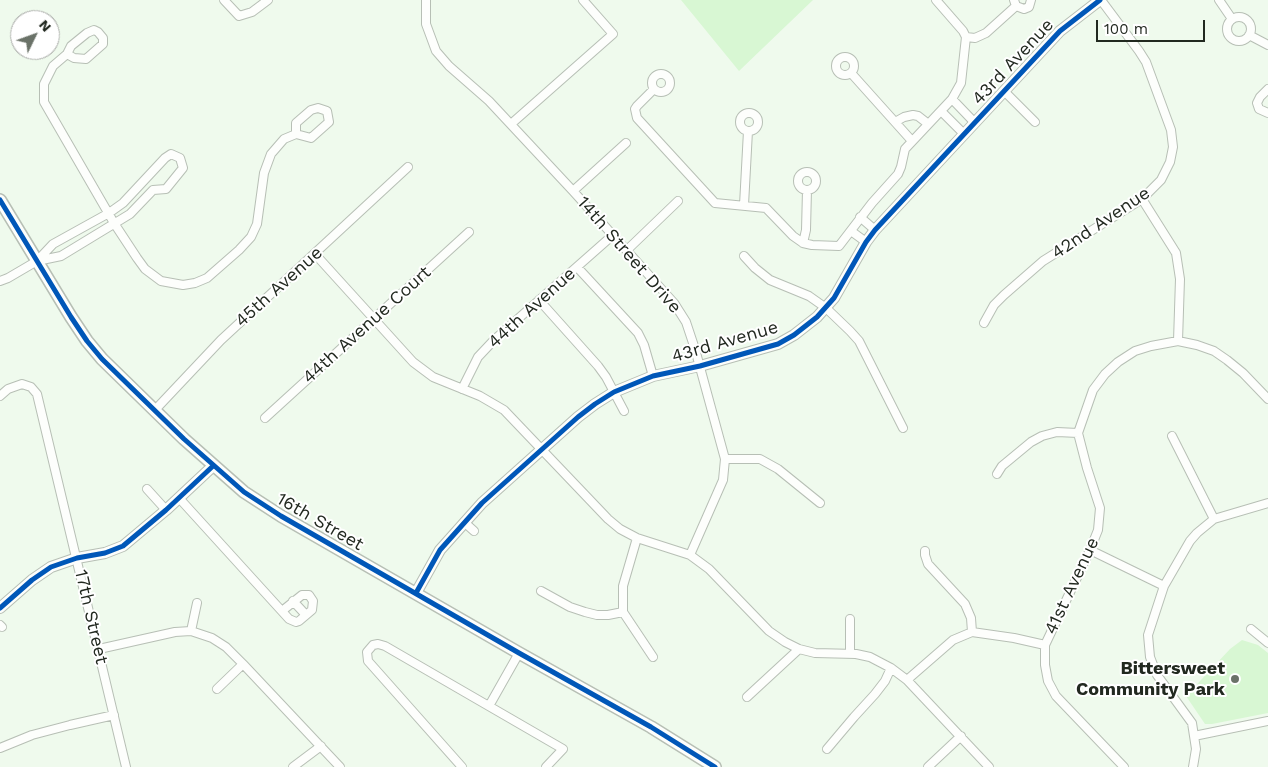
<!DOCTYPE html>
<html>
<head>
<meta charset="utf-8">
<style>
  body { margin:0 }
  #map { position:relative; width:1268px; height:767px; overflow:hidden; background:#effaed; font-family:"Work Sans",sans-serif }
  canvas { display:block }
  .north { position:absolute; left:10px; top:10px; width:50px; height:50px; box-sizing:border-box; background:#fff; border:1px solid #a7a9a6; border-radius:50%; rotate:48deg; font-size:14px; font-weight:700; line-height:20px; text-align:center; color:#222920 }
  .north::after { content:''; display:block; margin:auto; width:18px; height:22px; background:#6a7268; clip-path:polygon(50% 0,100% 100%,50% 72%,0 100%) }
  .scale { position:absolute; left:1096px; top:20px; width:109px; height:22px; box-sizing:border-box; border:2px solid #222920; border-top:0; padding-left:6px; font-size:15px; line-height:18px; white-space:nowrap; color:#222920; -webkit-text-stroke:4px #fff; paint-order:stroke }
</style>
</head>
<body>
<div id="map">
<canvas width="1268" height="767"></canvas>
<div class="north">N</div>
<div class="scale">100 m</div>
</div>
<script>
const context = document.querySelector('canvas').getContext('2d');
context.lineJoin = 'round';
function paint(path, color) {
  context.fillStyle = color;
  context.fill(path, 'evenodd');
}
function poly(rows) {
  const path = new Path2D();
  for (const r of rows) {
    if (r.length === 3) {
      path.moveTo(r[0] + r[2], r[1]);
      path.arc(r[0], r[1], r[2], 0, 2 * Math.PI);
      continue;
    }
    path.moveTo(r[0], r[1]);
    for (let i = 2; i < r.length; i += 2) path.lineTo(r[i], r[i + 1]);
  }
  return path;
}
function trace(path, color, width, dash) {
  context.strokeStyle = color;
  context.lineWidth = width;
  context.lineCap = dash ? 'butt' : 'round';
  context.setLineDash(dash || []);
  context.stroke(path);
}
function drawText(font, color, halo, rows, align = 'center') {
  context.font = font + ' "Work Sans",sans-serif';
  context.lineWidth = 4;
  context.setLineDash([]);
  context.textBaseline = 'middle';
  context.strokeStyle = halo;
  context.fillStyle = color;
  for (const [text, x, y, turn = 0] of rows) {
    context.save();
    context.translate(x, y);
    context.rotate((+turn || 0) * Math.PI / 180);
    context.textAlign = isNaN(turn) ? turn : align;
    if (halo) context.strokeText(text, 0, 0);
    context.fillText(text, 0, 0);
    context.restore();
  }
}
paint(poly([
  [681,0,813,0,739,71],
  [1242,640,1258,645,1268,653,1268,713,1212,724,1205,724,1186,696,1230,649]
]), '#d8f7d3');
const minor = poly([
  [224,0,239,16,252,12,268,0],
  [426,0,426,24,436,51,449,66,489,101,573,191,674,303,686,322,695,349,725,459,723,480,690,555],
  [1014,0,1016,6,1024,9,1029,7,1031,0],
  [1219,0,1232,19],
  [1239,29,12],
  [1249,35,1268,45],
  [966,37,975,38,986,33,1016,6],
  [67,54,74,58,86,59,103,44,103,38,98,32,94,30,87,33,71,46,67,54,53,66,44,84,44,102,114,223,137,258,145,269,161,281,183,285,195,283,207,278,239,250,251,237,257,224,264,173,271,154,284,139,296,134,311,138,329,122,327,111,318,108,311,110,296,123,296,134],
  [845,66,9],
  [851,73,912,141],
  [661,83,9],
  [654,89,637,106,635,109,637,118,715,203,766,208,793,236,803,243,812,245,839,246,872,203,898,174,901,167,905,149,952,99,961,83,966,37,963,31,936,0],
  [1268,89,1260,97,1257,103,1259,109,1268,113],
  [1004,91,1035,122],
  [952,99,975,123],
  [941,111,964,134],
  [749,122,9],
  [895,122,904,117,913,115,918,116,927,123],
  [511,124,613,34,583,0],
  [807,181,9],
  [573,191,626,143],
  [1142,199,1176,253,1180,279,1178,341],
  [744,205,748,131],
  [860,217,875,230],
  [851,231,866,242],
  [803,243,806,230,807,190],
  [627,250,678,201],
  [315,254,413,362,433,377,480,396,504,410,608,519,620,529,637,538,690,555,709,569,769,631,785,642,799,649,815,653,856,654,870,657,891,668,907,680,989,767],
  [744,256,755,268,770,280,809,296,826,308,850,331,859,341,903,428],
  [577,267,638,333,644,345,653,376],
  [0,281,8,278,37,261,53,244,109,213,123,203,165,158,171,154,180,158,183,168,166,189,153,190,130,214,61,256,37,261],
  [539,300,598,366,606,377,624,411],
  [984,323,994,305,1004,295,1043,261,1142,199,1161,180,1170,162,1173,147,1171,130,1146,62,1139,51,1101,0],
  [462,389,478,357,494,340,613,235],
  [0,396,8,389,22,384,31,387,37,394,126,767],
  [154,411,221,340,408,167],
  [265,418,469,232],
  [1172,436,1214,519],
  [725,459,760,459,778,469,820,503],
  [997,474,1002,466,1031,442,1042,436,1057,432,1078,433],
  [147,489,166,510],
  [179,498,289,619,296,622,299,621,312,610,313,601,309,595,302,595,282,611],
  [464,522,474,531],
  [637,538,623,586,623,612,653,657],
  [1090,550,1164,586],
  [925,551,925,555,928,564,965,604,971,618,972,632],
  [541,591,570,607,585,612,597,615,608,615,623,612],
  [293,601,306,615],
  [0,625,2,627],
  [1251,629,1268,643],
  [191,631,197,603],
  [99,649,175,632,191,631,212,638,226,647,243,664,340,767],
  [850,654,850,619],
  [907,680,953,640,972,632,1014,638,1045,645],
  [217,689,243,664],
  [747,697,799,649],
  [489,706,519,653],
  [1194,736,1268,721],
  [0,748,32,735,70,725,114,715],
  [827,749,854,717,875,694,885,681,891,668],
  [293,767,321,746],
  [462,767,368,661,367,652,373,645,378,644,385,646,563,749,546,767],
  [928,767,961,736],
  [1124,767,1056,696,1048,681,1045,665,1045,645,1090,550,1098,530,1100,508,1087,468,1078,433,1093,390,1105,374,1118,362,1135,351,1151,346,1178,341,1197,345,1214,351,1227,360,1243,373,1268,399],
  [1193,767,1196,749,1192,723,1157,675,1150,657,1148,635,1164,586,1190,541,1197,533,1214,519,1268,503]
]);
const tertiary = poly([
  [416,593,440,550,482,503,578,417,595,404,614,392,653,376,700,366,778,344,794,335,817,317,834,298,866,242,875,230,1060,31,1100,0],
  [0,608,32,580,51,567,77,558,105,553,123,546,166,510,213,466]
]);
const secondary = poly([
  [0,200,71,317,87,341,102,359,184,439,244,492,281,516,519,653,651,727,715,767]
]);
trace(minor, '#b7bfb5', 10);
trace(tertiary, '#b7bfb5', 12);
trace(secondary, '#b7bfb5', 14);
trace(minor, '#fdfefc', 8);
trace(tertiary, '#fdfefc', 10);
trace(secondary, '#fdfefc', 11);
trace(poly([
  [0,200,71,317,87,341,102,359,184,439,244,492,281,516,519,653,651,727,715,767],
  [416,593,440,550,482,503,578,417,595,404,614,392,653,376,700,366,778,344,794,335,817,317,834,298,866,242,875,230,1060,31,1100,0],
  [0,608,32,580,51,567,77,558,105,553,123,546,166,510,213,466]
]), '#0057b8', 5);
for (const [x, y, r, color] of [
  [1235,679,5,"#6a7268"]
]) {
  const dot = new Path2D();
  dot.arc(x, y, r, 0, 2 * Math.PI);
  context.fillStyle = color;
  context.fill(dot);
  trace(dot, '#fff', 2);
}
drawText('18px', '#222920', '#fff', [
  ["43rd Avenue",1013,62,-47],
  ["42nd Avenue",1101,223,-34],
  ["14th Street Drive",629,255,49],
  ["45th Avenue",279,287,-42],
  ["44th Avenue",532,308,-42],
  ["44th Avenue Court",367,325,-42],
  ["43rd Avenue",725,342,-16],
  ["16th Street",320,522,30],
  ["41st Avenue",1072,586,-65],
  ["17th Street",91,617,77]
]);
drawText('bold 18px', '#222920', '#fff', [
  ["Bittersweet",1225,669],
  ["Community Park",1225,690]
], 'right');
</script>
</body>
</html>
